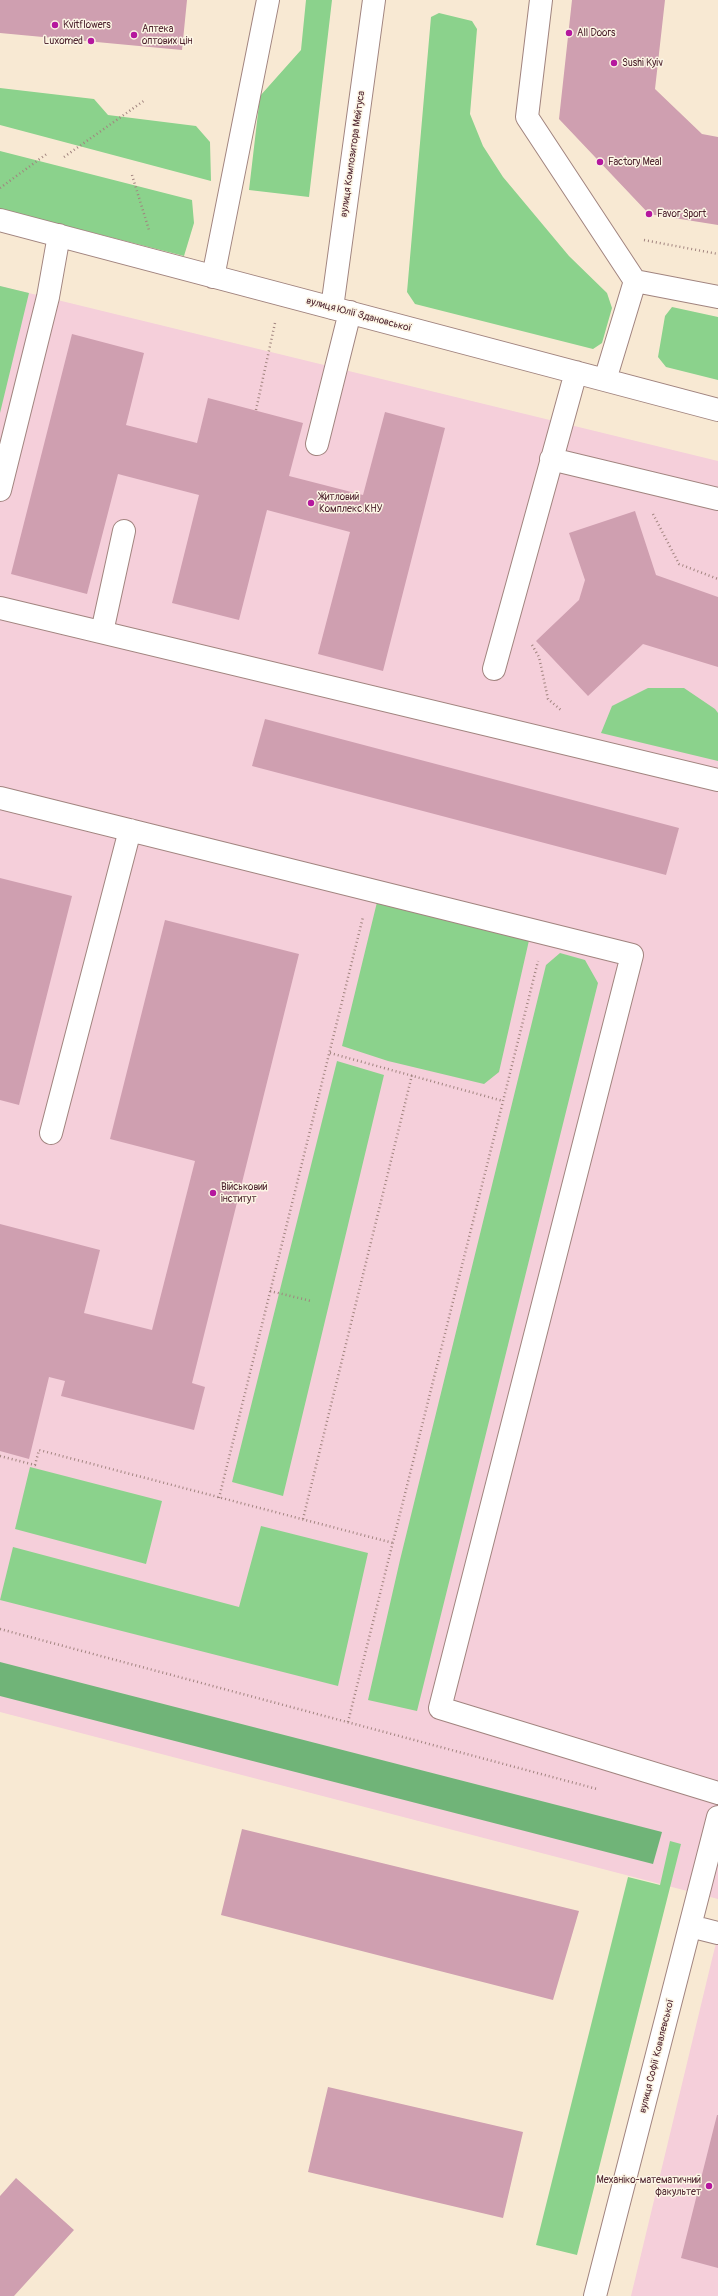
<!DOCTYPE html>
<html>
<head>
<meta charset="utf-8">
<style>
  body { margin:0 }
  canvas { display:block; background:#f8e9d3 }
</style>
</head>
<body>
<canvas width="718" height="2296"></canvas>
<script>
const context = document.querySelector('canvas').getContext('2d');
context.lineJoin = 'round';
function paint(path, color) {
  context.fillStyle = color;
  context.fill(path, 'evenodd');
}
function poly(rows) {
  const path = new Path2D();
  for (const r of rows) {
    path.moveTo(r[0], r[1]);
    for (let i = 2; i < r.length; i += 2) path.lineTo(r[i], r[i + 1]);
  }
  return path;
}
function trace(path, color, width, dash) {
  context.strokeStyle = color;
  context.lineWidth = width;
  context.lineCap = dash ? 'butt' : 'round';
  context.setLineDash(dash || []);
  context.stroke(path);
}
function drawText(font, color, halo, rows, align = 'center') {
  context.font = font + ' Pangolin,sans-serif';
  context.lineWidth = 3;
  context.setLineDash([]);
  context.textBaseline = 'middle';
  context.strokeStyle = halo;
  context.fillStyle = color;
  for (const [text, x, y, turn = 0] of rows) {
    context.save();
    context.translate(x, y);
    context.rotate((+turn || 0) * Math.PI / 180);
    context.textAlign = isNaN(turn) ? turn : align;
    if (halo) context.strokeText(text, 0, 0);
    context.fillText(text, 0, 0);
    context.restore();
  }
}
paint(poly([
  [0,286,718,461,718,1899,0,1712],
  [718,1936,718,2296,631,2296,713,1955]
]), '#f5cfda');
paint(poly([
  [306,0,332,0,309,197,249,190,260,96,301,50],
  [439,13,472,21,477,29,470,114,483,146,503,177,569,256,607,293,612,308,602,343,593,349,415,304,407,292,431,17],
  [0,88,94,99,108,115,196,126,210,142,211,181,0,125],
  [0,151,192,200,194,223,184,256,0,209],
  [0,286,29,293,0,413],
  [672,307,718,317,718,380,666,367,658,357,665,316],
  [648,688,684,688,715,709,718,713,718,761,601,733,612,706],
  [378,898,530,936,499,1072,484,1084,388,1061,342,1046],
  [560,953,585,960,598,983,417,1711,368,1700,400,1560,546,965],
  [337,1061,384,1075,283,1496,232,1482],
  [30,1467,162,1501,146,1564,15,1529],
  [261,1526,368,1553,338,1686,0,1600,13,1547,239,1607],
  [670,1841,681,1844,577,2255,536,2245,628,1877,660,1885]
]), '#8bd28c');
paint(poly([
  [0,1662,662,1832,653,1864,0,1696]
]), '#70b478');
paint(poly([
  [0,0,187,0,182,50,0,33],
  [572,0,665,0,655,89,702,134,718,137,718,225,649,214,559,119],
  [72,334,144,353,126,425,197,443,208,398,303,423,289,476,363,495,385,412,445,428,383,671,318,654,350,532,267,510,239,620,172,603,199,495,118,474,87,594,11,574],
  [635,511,656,575,718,597,718,667,643,644,588,696,536,641,579,600,585,580,569,533],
  [265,719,679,828,666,875,252,766],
  [0,878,72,896,19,1105,0,1100],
  [165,920,299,954,192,1383,205,1387,194,1430,61,1396,65,1381,49,1377,29,1459,0,1451,0,1224,100,1250,84,1313,152,1330,195,1161,110,1139],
  [242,1829,579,1911,553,2000,221,1915],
  [328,2087,523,2132,503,2218,308,2172],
  [717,2115,718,2115,718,2268,681,2258],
  [16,2178,74,2230,14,2296,0,2296,0,2196]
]), '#cf9fb0');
const minor = poly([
  [541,0,527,117,635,281,718,297],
  [0,220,718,410],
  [213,277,268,0],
  [332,308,374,0],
  [605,380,635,281],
  [317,444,350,312],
  [551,459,718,499],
  [0,490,48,297,59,235],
  [0,608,718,780],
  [102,632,124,531],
  [494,669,576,372],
  [0,798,632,955,440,1708,718,1793],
  [51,1133,130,830],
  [690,1926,718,1933],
  [595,2296,718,1817]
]);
trace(minor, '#a1847f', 24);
trace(poly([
  [64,157,145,100],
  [132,175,149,230],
  [0,188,48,153],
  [644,240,718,254],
  [256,410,275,323],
  [653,514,679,564,718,579],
  [532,645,539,657,548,699,562,711],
  [330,1053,503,1101],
  [270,1291,311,1301],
  [0,1456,35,1465,39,1450,393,1543],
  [219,1498,363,917],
  [303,1519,412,1075],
  [0,1629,597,1789],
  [348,1722,538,961]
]), '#a1847f', 2.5, [1, 3]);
trace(minor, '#fff', 22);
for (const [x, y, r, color] of [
  [55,25,4,"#b5179e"],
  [569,33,4,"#b5179e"],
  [134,35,4,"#b5179e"],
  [91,41,4,"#b5179e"],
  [614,63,4,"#b5179e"],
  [600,162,4,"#b5179e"],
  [649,214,4,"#b5179e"],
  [311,503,4,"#b5179e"],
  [213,1193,4,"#b5179e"],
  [709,2186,4,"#b5179e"]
]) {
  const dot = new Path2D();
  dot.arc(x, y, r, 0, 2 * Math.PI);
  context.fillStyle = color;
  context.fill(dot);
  trace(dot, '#fcf5e5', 1.5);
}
drawText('10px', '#4a1f2b', '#fcf5e5', [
  ["Kvitflowers",63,25],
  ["Аптека",142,29],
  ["оптових цін",142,41],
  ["All Doors",577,33],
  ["Luxomed",83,41,"right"],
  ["Sushi Kyiv",622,63],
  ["Factory Meal",608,162],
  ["Favor Sport",657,214],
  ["Житловий",319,497],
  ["Комплекс КНУ",319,509],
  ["Військовий",221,1187],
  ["інститут",221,1199],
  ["Механіко-математичний",701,2180,"right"],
  ["факультет",701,2192,"right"]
], 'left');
drawText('10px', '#4a1f2b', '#fcf5e5', [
  ["вулиця Композитора Мейтуса",353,154,-82],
  ["вулиця Юлії Здановської",359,315,15],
  ["вулиця Софії Ковалевської",657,2056,-76]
]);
</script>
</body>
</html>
